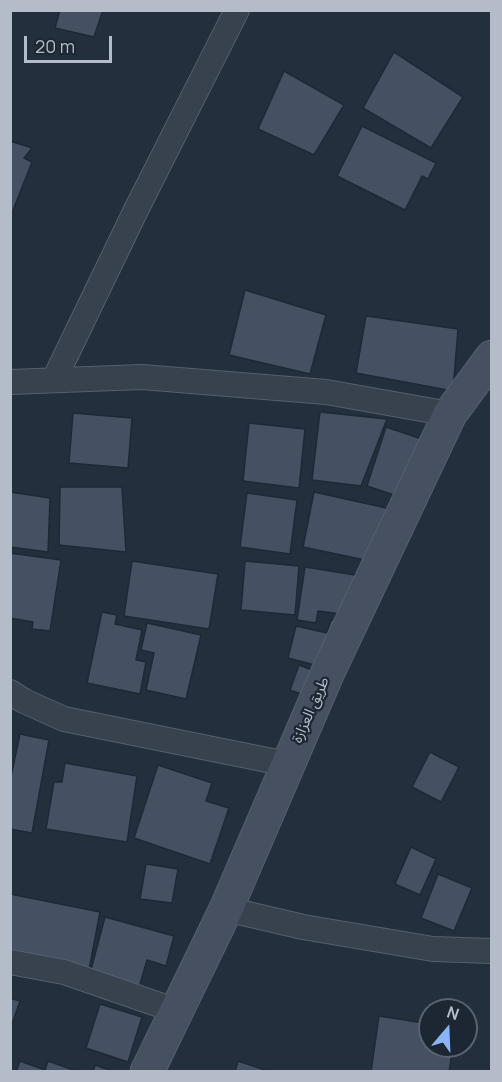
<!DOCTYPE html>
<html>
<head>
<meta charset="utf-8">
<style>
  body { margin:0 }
  #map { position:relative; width:502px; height:1082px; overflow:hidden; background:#242f3e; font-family:Manrope,sans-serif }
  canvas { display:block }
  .frame { position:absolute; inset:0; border:12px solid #b4bcc9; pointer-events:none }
  .north { position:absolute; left:418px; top:998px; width:60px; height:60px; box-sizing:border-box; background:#1d2633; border:2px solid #59626f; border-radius:50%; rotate:19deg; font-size:16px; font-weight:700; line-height:24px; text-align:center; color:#b4bcc9 }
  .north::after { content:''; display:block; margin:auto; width:21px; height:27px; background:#8ab4f8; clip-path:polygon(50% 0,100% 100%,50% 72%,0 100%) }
  .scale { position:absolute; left:24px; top:36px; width:88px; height:27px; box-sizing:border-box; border:3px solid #b4bcc9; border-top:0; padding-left:8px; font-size:18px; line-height:21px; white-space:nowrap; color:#b4bcc9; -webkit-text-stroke:4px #1d2633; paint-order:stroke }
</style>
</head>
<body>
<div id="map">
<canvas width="502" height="1082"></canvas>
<div class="frame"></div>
<div class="north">N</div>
<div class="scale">20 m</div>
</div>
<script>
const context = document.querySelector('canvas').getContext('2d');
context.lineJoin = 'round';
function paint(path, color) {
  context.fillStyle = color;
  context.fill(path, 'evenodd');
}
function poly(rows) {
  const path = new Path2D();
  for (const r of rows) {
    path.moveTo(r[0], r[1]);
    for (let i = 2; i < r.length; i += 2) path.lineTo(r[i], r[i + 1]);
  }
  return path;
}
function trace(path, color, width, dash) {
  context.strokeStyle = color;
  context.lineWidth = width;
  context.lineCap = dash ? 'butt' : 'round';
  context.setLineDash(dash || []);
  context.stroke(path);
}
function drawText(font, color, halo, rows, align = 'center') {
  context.font = font + ' Manrope,"Noto Sans Arabic",sans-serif';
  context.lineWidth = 4.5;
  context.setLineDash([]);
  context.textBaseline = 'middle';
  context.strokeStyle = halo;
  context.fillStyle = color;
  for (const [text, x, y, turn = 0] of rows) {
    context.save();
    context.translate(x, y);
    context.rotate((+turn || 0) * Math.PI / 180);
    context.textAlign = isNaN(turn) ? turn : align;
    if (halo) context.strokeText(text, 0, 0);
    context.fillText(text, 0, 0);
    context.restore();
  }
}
const building = poly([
  [60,10,103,10,94,37,55,28,60,10],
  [394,52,463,97,431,148,363,108,394,52],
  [284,71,344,105,314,155,258,129,284,71],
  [362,126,436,163,428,179,422,176,405,210,337,176,362,126],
  [10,141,32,148,24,158,32,162,10,218,10,141],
  [245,290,326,315,310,374,229,355,245,290],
  [366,316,458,329,453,391,356,373,366,316],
  [320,412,387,419,361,486,312,480,320,412],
  [73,413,132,418,128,468,69,463,73,413],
  [249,423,305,429,299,488,243,481,249,423],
  [386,427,425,440,406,499,367,486,386,427],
  [60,487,122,487,126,552,59,545,60,487],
  [10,492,50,498,48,552,10,547,10,492],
  [314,492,391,509,379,563,303,547,314,492],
  [247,493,297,500,290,554,240,547,247,493],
  [10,553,61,560,50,631,32,629,33,622,10,618,10,553],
  [132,561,218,574,209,629,124,616,132,561],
  [245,561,299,566,295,615,241,610,245,561],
  [305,567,355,575,349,615,318,611,316,623,297,620,305,567],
  [102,612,117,615,115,624,142,630,136,660,146,662,140,694,87,683,102,612],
  [331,620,344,623,323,667,288,658,296,626,327,633,331,620],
  [147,623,201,635,186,699,146,690,154,653,141,650,147,623],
  [299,665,320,673,312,698,290,690,299,665],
  [20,734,49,740,32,833,10,829,10,781,20,734],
  [430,752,459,767,441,802,412,787,430,752],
  [65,763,137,776,127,842,46,829,54,782,62,782,65,763],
  [158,765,212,783,206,801,229,808,210,864,134,838,158,765],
  [411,847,436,859,420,895,395,884,411,847],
  [146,864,178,869,172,903,140,899,146,864],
  [438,874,472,888,454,931,421,918,438,874],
  [10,894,100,912,89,970,10,954,10,894],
  [105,917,174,936,166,966,147,960,138,991,89,977,105,917],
  [10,998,20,1001,10,1030,10,998],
  [100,1004,142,1017,128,1062,86,1048,100,1004],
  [379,1016,430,1024,430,1046,453,1046,449,1072,371,1072,379,1016],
  [20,1061,45,1070,48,1061,79,1072,16,1072,20,1061],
  [238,1061,271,1072,235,1072,238,1061],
  [95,1065,115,1072,93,1072,95,1065]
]);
paint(building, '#455162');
trace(building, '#1f2835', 1.5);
const street = poly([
  [54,380,136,210,237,10],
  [10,382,142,377,326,392,450,414],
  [10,692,24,701,64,719,287,764],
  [226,909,303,927,433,949,492,951],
  [10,962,64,972,177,1011]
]);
const secondary = poly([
  [147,1072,226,909,328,672,450,414,492,357]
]);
trace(street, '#565f6c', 26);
trace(secondary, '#565f6c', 35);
trace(street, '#38414e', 24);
trace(secondary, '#465061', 33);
drawText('15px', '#b4bcc9', '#1d2633', [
  ["طريق العزازة",311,710,-66]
]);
</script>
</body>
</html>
